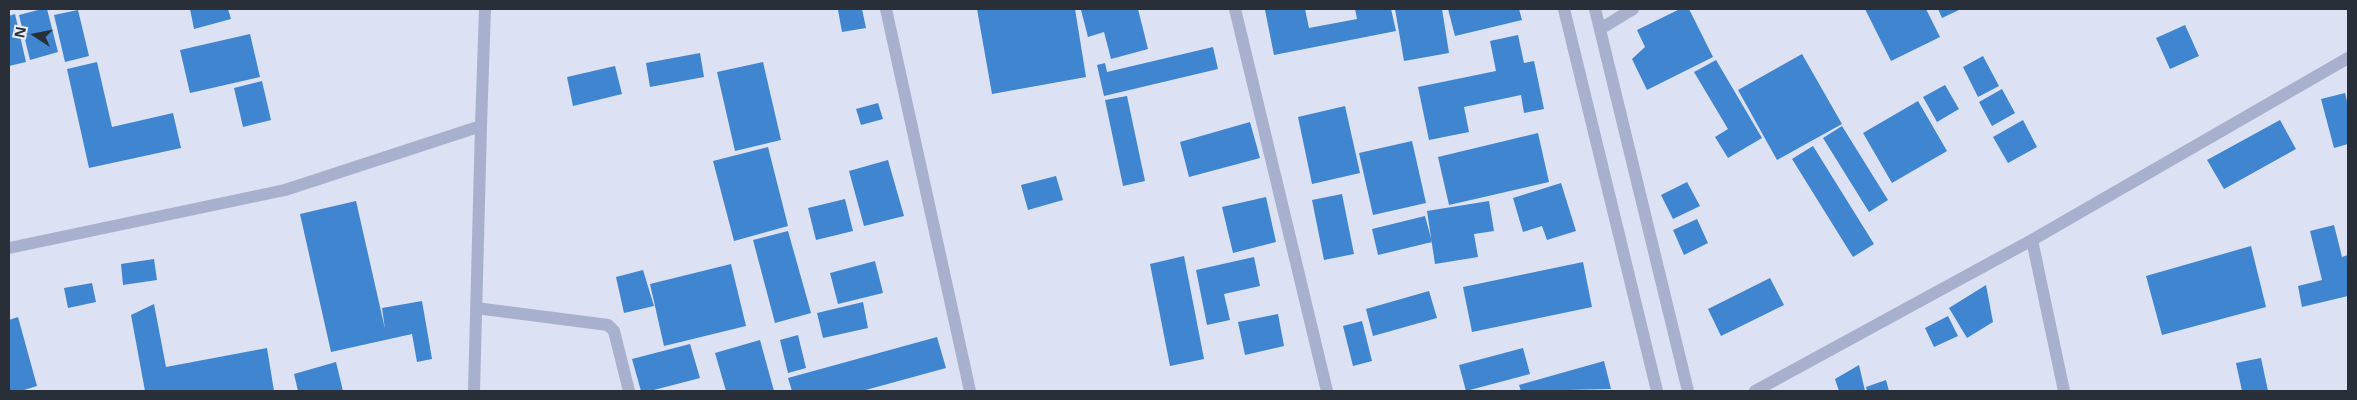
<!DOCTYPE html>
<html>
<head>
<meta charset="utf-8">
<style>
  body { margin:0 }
  #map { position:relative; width:2357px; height:400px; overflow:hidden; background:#dce1f4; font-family:"Noto Sans",sans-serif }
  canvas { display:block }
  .frame { position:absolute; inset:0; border:10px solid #282f39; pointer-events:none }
  .north { position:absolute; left:10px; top:10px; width:50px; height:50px; -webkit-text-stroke:4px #e9ecfb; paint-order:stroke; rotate:281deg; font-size:14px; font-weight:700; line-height:20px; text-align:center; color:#282f39 }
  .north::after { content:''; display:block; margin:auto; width:18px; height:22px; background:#282f39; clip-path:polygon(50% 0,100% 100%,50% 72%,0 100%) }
</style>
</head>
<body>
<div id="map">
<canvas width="2357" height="400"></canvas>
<div class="frame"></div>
<div class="north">N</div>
</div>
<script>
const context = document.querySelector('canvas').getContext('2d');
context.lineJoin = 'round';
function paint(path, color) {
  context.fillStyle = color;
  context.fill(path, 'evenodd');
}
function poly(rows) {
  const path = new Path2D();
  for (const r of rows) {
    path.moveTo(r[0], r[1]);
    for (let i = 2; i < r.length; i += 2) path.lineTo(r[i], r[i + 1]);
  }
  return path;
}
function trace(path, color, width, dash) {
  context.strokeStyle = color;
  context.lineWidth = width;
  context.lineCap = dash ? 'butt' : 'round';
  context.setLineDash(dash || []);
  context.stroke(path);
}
paint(poly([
  [42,9,47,9,58,52,30,60,19,15],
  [190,9,228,9,231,19,194,29],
  [862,9,866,28,842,32,838,10],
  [977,9,1075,9,1086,77,992,94],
  [1085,9,1138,9,1148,49,1111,59,1104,32,1088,37,1081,10],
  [1271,9,1305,9,1309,28,1357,19,1355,9,1391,9,1396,31,1274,55,1265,10],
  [1395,9,1442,9,1449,53,1404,61],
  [1448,9,1519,9,1522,20,1455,36],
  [1680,9,1689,9,1713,57,1647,90,1632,59,1645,47,1637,30],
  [1865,9,1926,9,1940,37,1891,61],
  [1938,9,1961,9,1942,18],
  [78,10,89,56,65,62,54,15],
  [15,14,26,62,9,66,9,16],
  [2185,25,2199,56,2170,69,2156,38],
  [250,34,260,77,190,93,180,50],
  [1518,35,1524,63,1534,61,1544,109,1524,113,1521,95,1464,107,1469,132,1429,140,1418,87,1496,71,1490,41],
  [1213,47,1218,69,1104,96,1097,65,1105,63,1107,72],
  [700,53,704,77,650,87,646,63],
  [1802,54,1842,124,1777,160,1738,90],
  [1983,56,1999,86,1978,97,1963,67],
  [1716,60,1762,138,1728,158,1715,137,1728,129,1694,72],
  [97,62,112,127,173,113,181,148,89,168,67,69],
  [763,62,781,140,735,151,717,72],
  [615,66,622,94,573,106,567,77],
  [262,81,271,120,243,127,234,88],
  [1945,85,1959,109,1937,122,1923,97],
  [2002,89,2015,113,1992,126,1979,102],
  [2345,93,2348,105,2348,144,2334,148,2321,99],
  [1127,96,1145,181,1123,186,1105,100],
  [1918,101,1947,151,1892,183,1863,133],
  [878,103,883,119,861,125,856,109],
  [1345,106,1360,173,1312,184,1298,117],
  [2023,120,2037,147,2008,163,1993,137],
  [2280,120,2296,149,2224,189,2207,160],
  [1250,122,1260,158,1189,177,1180,142],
  [1842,126,1888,200,1869,212,1823,138],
  [1538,133,1549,182,1449,205,1438,157],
  [1412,141,1426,203,1373,215,1359,153],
  [1813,146,1874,244,1853,257,1792,159],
  [768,147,788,226,734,241,713,161],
  [888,160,904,216,864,226,849,171],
  [1056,176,1063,200,1028,210,1021,185],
  [1687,182,1700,206,1673,219,1661,195],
  [1561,183,1576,231,1547,240,1542,226,1523,232,1513,198],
  [1342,194,1354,254,1324,260,1312,200],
  [1266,197,1276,242,1233,253,1222,207],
  [845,199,853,231,816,240,808,208],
  [356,201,385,329,382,308,422,301,432,359,417,362,412,334,331,352,300,214],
  [1489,201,1494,231,1474,234,1478,257,1435,264,1427,211],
  [1425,216,1432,242,1378,255,1372,229],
  [1697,219,1708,243,1684,255,1673,230],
  [2334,225,2342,257,2348,255,2348,296,2302,307,2298,286,2322,280,2310,231],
  [788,231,811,313,775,323,753,240],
  [2251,246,2266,307,2162,335,2146,276],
  [1184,256,1204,359,1170,366,1150,264],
  [1254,257,1260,286,1224,294,1230,320,1207,325,1196,270],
  [154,259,157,280,123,285,121,264],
  [875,261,883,293,838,304,830,273],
  [1583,262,1592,307,1472,332,1463,287],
  [731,264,746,326,664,346,650,284],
  [643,270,654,306,624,313,616,277],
  [1770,278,1784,305,1721,336,1708,309],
  [92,283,96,302,68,308,64,288],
  [1986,285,1993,322,1967,338,1949,308],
  [1429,291,1437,318,1373,336,1366,309],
  [863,302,868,328,823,338,817,313],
  [154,304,166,367,267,348,274,391,145,391,131,315],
  [1278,314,1284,346,1245,355,1238,322],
  [1948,316,1958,336,1934,347,1925,328],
  [18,317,37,386,21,391,9,391,9,320],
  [1362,321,1372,361,1353,366,1343,326],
  [798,335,806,368,788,373,780,340],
  [937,337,946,368,862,391,792,391,788,378],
  [760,340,774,391,726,391,715,353],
  [690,344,700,378,650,391,641,391,632,359],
  [1523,348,1530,374,1466,391,1459,365],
  [2261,358,2268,391,2242,391,2236,363],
  [1604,361,1611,389,1521,391,1519,385],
  [336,362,343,391,298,391,294,374],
  [1859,365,1865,391,1839,391,1835,379],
  [1886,380,1889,391,1867,391,1866,387]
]), '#3f85cf');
trace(poly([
  [886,9,970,391],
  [1235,9,1327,391],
  [1564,9,1657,391],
  [1595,9,1688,391],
  [1600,29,1633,9],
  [2032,240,2064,391],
  [9,248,285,190,481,126,485,9],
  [476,308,608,325,614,331,629,391],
  [474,391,481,126],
  [1755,391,2032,240,2348,58]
]), '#a7b1cd', 12);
</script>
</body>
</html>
